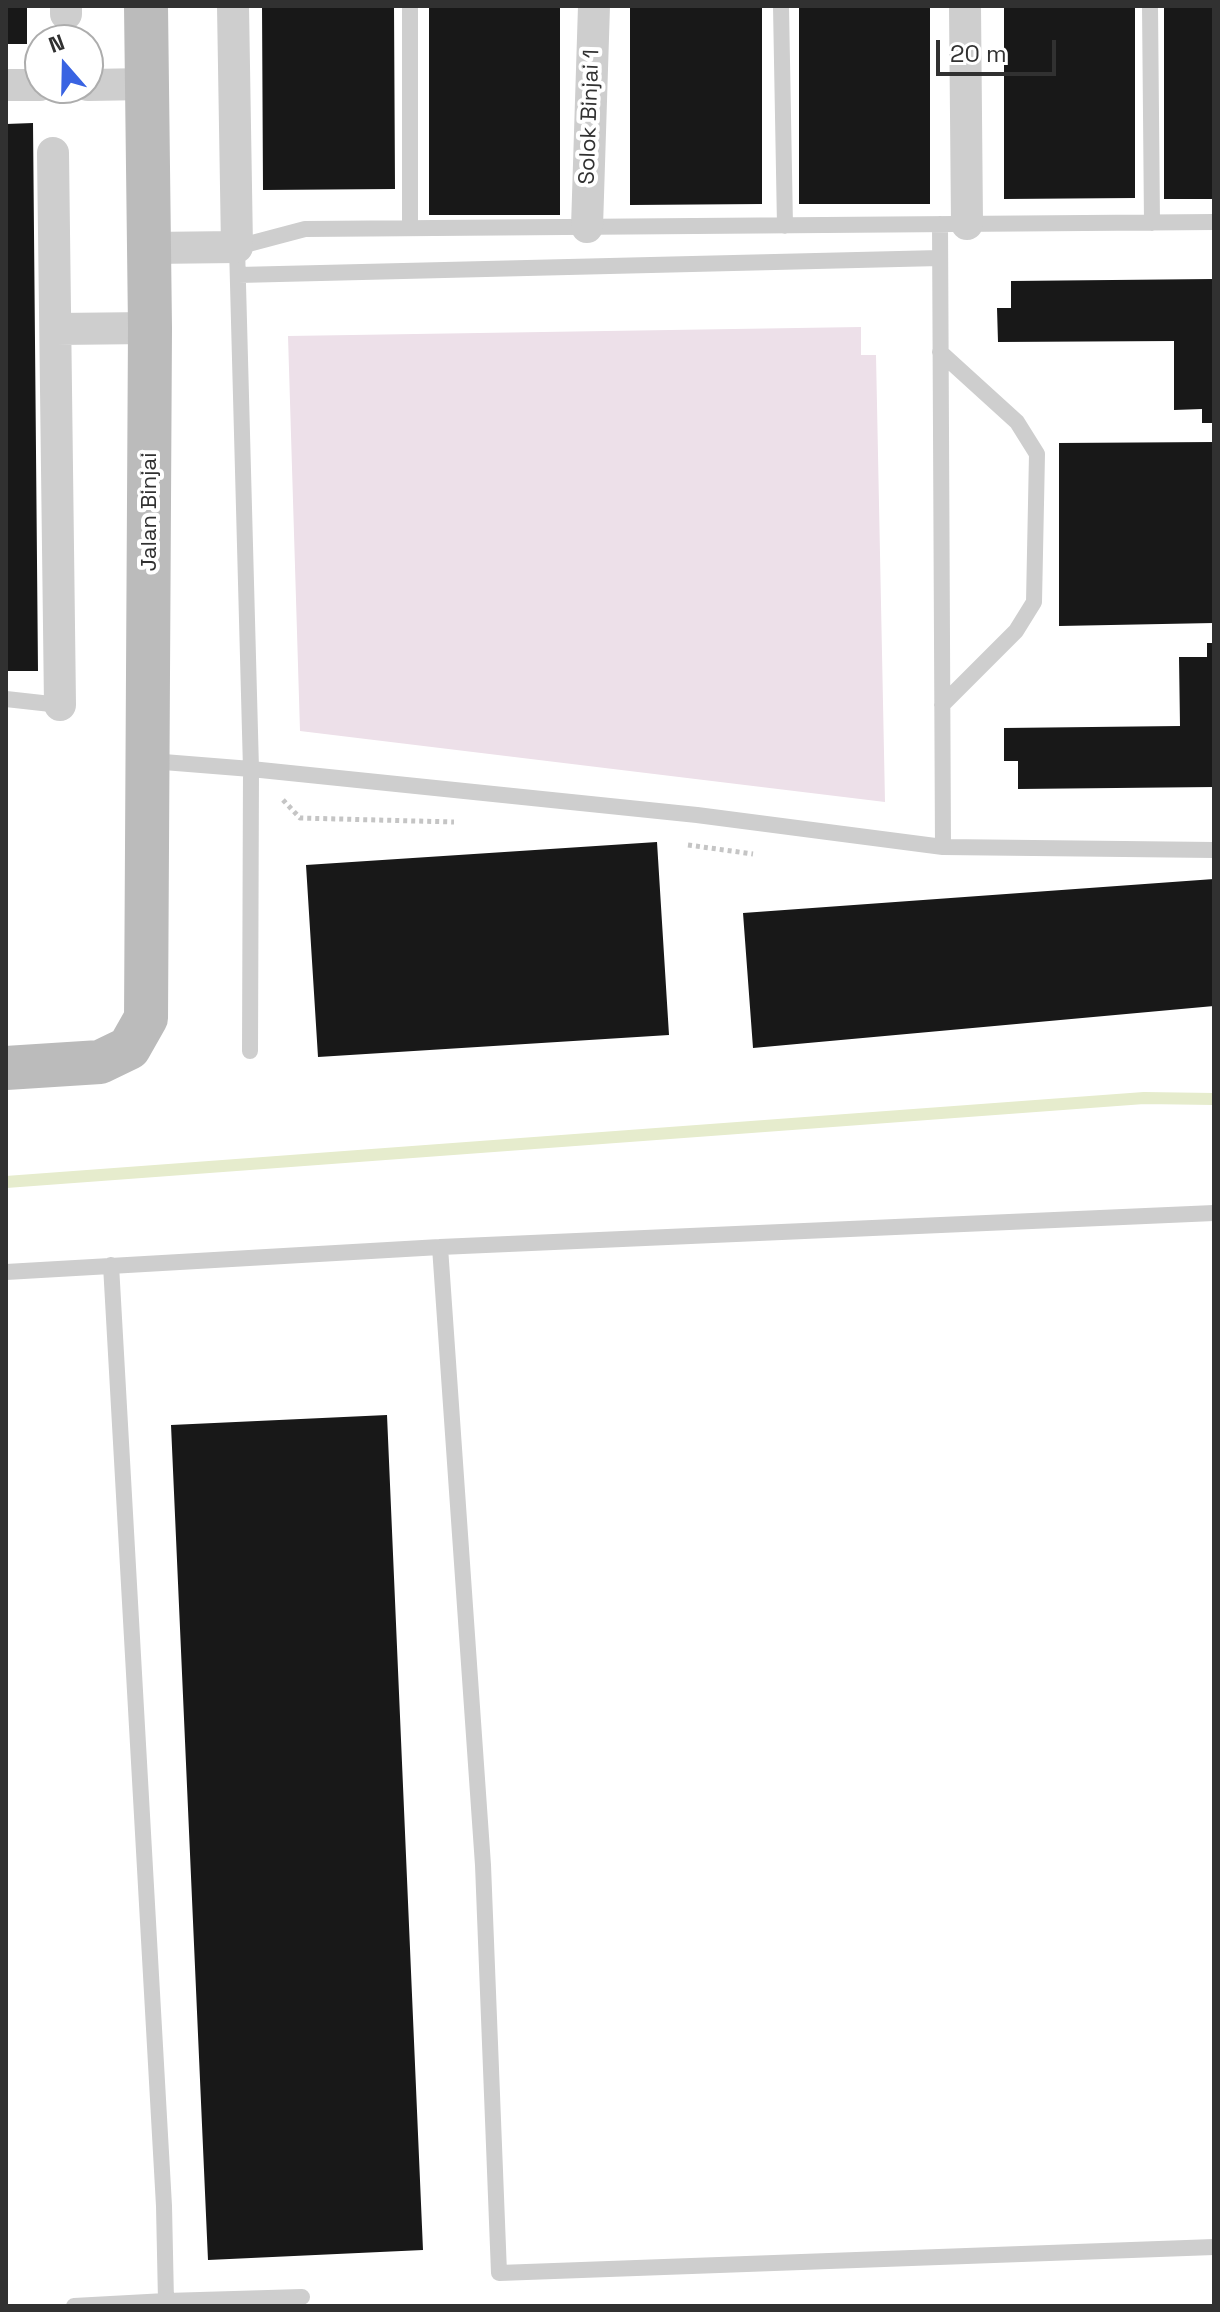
<!DOCTYPE html>
<html>
<head>
<meta charset="utf-8">
<style>
  body { margin:0 }
  #map { position:relative; width:1220px; height:2312px; overflow:hidden; background:#fff; font-family:"Space Grotesk",sans-serif }
  canvas { display:block }
  .frame { position:absolute; inset:0; border:8px solid #313131; pointer-events:none }
  .north { position:absolute; left:24px; top:24px; width:80px; height:80px; box-sizing:border-box; background:#fff; border:2px solid #adadad; border-radius:50%; rotate:340deg; font-size:22px; font-weight:700; line-height:32px; text-align:center; color:#313131 }
  .north::after { content:''; display:block; margin:auto; width:28px; height:36px; background:#3963e2; clip-path:polygon(50% 0,100% 100%,50% 72%,0 100%) }
  .scale { position:absolute; left:936px; top:40px; width:120px; height:36px; box-sizing:border-box; border:4px solid #313131; border-top:0; padding-left:10px; font-size:24px; line-height:28px; white-space:nowrap; color:#313131; -webkit-text-stroke:6px #fff; paint-order:stroke }
</style>
</head>
<body>
<div id="map">
<canvas width="1220" height="2312"></canvas>
<div class="frame"></div>
<div class="north">N</div>
<div class="scale">20 m</div>
</div>
<script>
const context = document.querySelector('canvas').getContext('2d');
context.lineJoin = 'round';
function paint(path, color) {
  context.fillStyle = color;
  context.fill(path, 'evenodd');
}
function poly(rows) {
  const path = new Path2D();
  for (const r of rows) {
    path.moveTo(r[0], r[1]);
    for (let i = 2; i < r.length; i += 2) path.lineTo(r[i], r[i + 1]);
  }
  return path;
}
function trace(path, color, width, dash) {
  context.strokeStyle = color;
  context.lineWidth = width;
  context.lineCap = dash ? 'butt' : 'round';
  context.setLineDash(dash || []);
  context.stroke(path);
}
function drawText(font, color, halo, rows, align = 'center') {
  context.font = font + ' "Space Grotesk",sans-serif';
  context.lineWidth = 8;
  context.setLineDash([]);
  context.textBaseline = 'middle';
  context.strokeStyle = halo;
  context.fillStyle = color;
  for (const [text, x, y, turn = 0] of rows) {
    context.save();
    context.translate(x, y);
    context.rotate((+turn || 0) * Math.PI / 180);
    context.textAlign = isNaN(turn) ? turn : align;
    if (halo) context.strokeText(text, 0, 0);
    context.fillText(text, 0, 0);
    context.restore();
  }
}
paint(poly([
  [861,327,861,355,876,355,885,802,300,731,288,336]
]), '#ede0e9');
trace(poly([
  [6,1182,1144,1098,1214,1099]
]), '#e6eccd', 12);
paint(poly([
  [6,6,27,6,27,44,6,44],
  [262,6,394,6,395,189,263,190],
  [429,6,560,6,560,215,429,215],
  [630,6,762,6,762,204,630,205],
  [799,6,930,6,930,204,799,204],
  [1004,6,1135,6,1135,198,1004,199],
  [1164,6,1214,6,1214,199,1164,199],
  [33,123,38,671,6,671,6,124],
  [1214,279,1214,423,1202,423,1202,409,1174,410,1174,341,998,342,997,308,1011,308,1011,281],
  [1214,442,1214,623,1059,626,1059,443],
  [1207,643,1214,643,1214,787,1018,789,1018,761,1004,761,1004,728,1180,726,1179,657,1207,657],
  [657,842,669,1035,318,1057,306,865],
  [1214,879,1214,1006,753,1048,743,913],
  [387,1415,423,2250,208,2260,171,1425]
]), '#181818');
trace(poly([
  [283,800,300,818,454,822],
  [688,845,753,854]
]), '#c5c5c5', 5, [4, 4]);
trace(poly([
  [781,6,785,226],
  [1150,6,1152,223],
  [940,224,943,847],
  [410,228,410,6],
  [238,275,940,258],
  [940,352,1017,422,1037,454,1034,602,1016,631,942,705],
  [6,699,60,705],
  [151,761,251,769,237,247,305,229,1214,222],
  [250,1051,251,769,697,815,943,847,1214,850],
  [440,1247,483,1865,499,2273,1214,2247],
  [6,1272,440,1247,1214,1213],
  [74,2306,166,2301,164,2206,111,1265],
  [166,2306,166,2301,302,2297]
]), '#cecece', 16);
trace(poly([
  [66,6,66,14],
  [965,6,967,224],
  [6,85,40,85],
  [88,85,147,84],
  [53,153,60,705],
  [587,227,594,6],
  [149,248,237,247,233,6],
  [56,329,150,328]
]), '#cecece', 32);
trace(poly([
  [6,1068,100,1062,129,1048,146,1018,150,328,146,6]
]), '#bbb', 44);
drawText('22px', '#313131', '#fff', [
  ["Solok Binjai 1",590,117,-88],
  ["Jalan Binjai",150,512,-90]
]);
</script>
</body>
</html>
